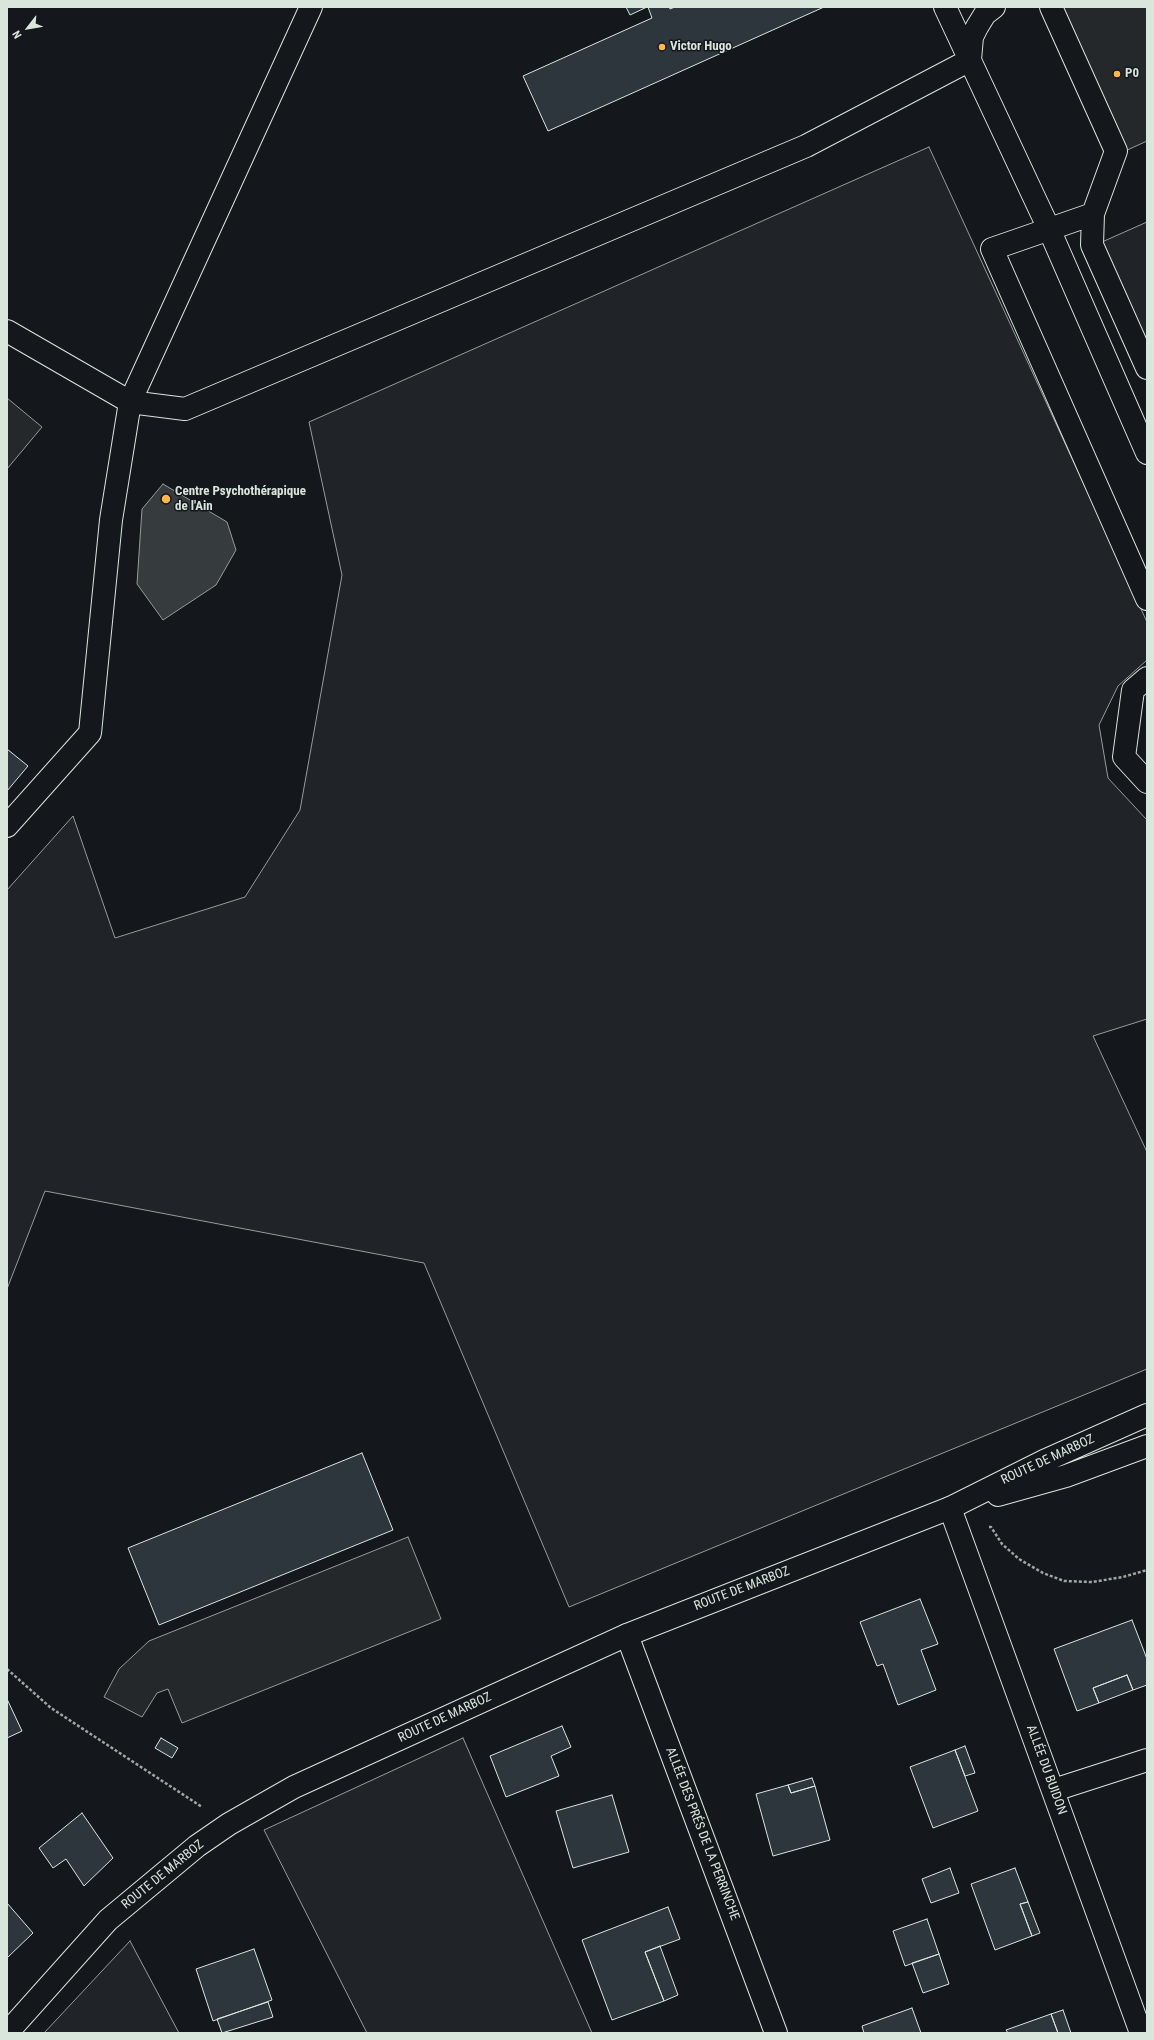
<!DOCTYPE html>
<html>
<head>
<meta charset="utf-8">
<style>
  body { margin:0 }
  #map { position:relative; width:1154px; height:2040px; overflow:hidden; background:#14181c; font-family:"Roboto Condensed",sans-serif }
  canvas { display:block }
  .frame { position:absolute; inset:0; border:8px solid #d8e6dc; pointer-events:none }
  .north { position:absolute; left:8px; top:8px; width:40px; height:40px; -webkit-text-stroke:3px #14181c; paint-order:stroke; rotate:239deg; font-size:11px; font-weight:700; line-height:16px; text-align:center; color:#d8e6dc }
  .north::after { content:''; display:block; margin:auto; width:14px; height:18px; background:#d8e6dc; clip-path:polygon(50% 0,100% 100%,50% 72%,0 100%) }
</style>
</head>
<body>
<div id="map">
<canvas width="1154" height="2040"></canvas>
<div class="frame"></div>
<div class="north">N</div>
</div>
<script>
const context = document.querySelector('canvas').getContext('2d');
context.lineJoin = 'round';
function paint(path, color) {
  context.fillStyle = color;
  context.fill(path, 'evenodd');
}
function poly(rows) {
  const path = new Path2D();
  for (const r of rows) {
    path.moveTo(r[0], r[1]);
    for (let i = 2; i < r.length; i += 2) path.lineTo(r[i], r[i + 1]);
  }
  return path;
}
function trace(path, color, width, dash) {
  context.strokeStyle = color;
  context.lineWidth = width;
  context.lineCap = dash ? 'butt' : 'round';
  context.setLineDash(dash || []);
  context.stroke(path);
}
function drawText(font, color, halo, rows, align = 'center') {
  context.font = font + ' "Roboto Condensed",sans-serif';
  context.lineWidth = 3;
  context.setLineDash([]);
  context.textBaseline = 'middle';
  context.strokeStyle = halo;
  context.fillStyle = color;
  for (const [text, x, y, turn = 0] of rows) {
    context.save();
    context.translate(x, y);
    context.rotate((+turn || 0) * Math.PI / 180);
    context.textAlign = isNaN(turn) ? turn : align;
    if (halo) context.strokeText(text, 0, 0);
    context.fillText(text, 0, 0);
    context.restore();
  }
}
const green = poly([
  [929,147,1147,622,1147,660,1118,686,1099,725,1108,778,1147,820,1147,1019,1093,1036,1147,1152,1147,1369,569,1607,424,1263,45,1191,7,1289,7,890,73,816,115,938,245,897,300,810,342,575,309,422,929,147],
  [1147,222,1147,343,1102,242,1147,222],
  [463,1738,592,2033,367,2033,264,1830,463,1738],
  [130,1941,179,2033,44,2033,130,1941]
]);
paint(green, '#202428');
trace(green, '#939e99', 1);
const parking = poly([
  [1055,7,1147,7,1147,141,1123,152,1055,7],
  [7,398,42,427,7,469,7,398],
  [408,1537,441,1619,182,1723,168,1689,157,1693,142,1717,104,1697,119,1669,149,1641,408,1537]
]);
paint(parking, '#24282b');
trace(parking, '#939e99', 1);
const water = poly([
  [163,484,227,522,236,550,216,585,163,620,137,584,142,509,163,484]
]);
paint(water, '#363b3e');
trace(water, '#939e99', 1);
const building = poly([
  [626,7,647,7,630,15,626,7],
  [648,7,669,7,670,9,675,7,824,7,548,131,523,76,652,18,648,7],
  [7,749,28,766,7,791,7,749],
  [362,1453,393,1530,159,1625,128,1548,362,1453],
  [920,1599,938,1644,921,1650,936,1690,898,1705,883,1664,877,1666,860,1622,920,1599],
  [1132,1620,1147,1659,1147,1685,1133,1690,1127,1675,1093,1688,1099,1703,1077,1711,1054,1649,1132,1620],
  [1127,1675,1133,1690,1099,1703,1093,1688,1127,1675],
  [7,1699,22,1731,7,1738,7,1699],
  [562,1726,571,1747,551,1756,559,1776,506,1797,490,1756,562,1726],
  [161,1738,178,1748,172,1758,155,1748,161,1738],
  [965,1746,975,1773,965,1776,955,1750,965,1746],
  [955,1750,978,1811,933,1828,910,1767,955,1750],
  [812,1778,815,1786,791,1793,788,1785,812,1778],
  [788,1785,791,1793,815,1786,830,1840,773,1856,756,1794,788,1785],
  [612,1795,629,1852,573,1868,556,1811,612,1795],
  [82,1813,113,1858,84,1886,66,1859,53,1868,39,1848,82,1813],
  [950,1868,959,1893,931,1903,922,1879,950,1868],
  [1015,1868,1028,1902,1020,1904,1032,1936,995,1950,971,1884,1015,1868],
  [1028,1902,1040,1933,1032,1936,1020,1904,1028,1902],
  [7,1903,33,1933,7,1958,7,1903],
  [668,1907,680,1939,645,1952,664,2001,612,2020,582,1940,668,1907],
  [927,1919,939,1954,905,1966,893,1931,927,1919],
  [660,1946,678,1995,664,2001,645,1952,660,1946],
  [254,1949,272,2000,213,2021,196,1969,254,1949],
  [939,1954,949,1984,923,1993,912,1963,939,1954],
  [268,2002,273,2017,222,2033,217,2019,268,2002],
  [912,2008,921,2033,864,2033,862,2026,912,2008],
  [1063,2010,1071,2033,1058,2033,1051,2014,1063,2010],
  [1051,2014,1058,2033,1008,2033,1006,2030,1051,2014]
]);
paint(building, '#2c363c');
trace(building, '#d8e6dc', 1);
const minor = poly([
  [945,7,1049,229,1147,453],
  [1051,7,1116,151,1093,214,992,249,1147,599],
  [1093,214,1092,245,1147,368],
  [7,331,130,402,311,7],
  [1147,678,1133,690,1124,757,1147,782],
  [7,826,90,733,111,520,130,402,185,409,806,146,970,60,972,37,977,27,985,14,994,7],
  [950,1508,1141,2033],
  [627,1635,776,2033],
  [1054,1790,1147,1760]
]);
const major = poly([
  [998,1495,1066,1476,1147,1446],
  [7,2033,108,1920,197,1846,229,1824,294,1787,627,1635,950,1508,1044,1461,1147,1415]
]);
trace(minor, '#d8e6dc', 24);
trace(major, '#d8e6dc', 24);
trace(poly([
  [989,1527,991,1527,1002,1544,1019,1559,1043,1573,1064,1581,1092,1582,1123,1577,1147,1570],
  [7,1669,51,1708,202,1807]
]), '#9da8a2', 2.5, [3, 2]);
trace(minor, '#14181c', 22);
trace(major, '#14181c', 22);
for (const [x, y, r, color] of [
  [662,47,4,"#ffb74d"],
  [1117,74,4,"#ffb74d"],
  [166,499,5,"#ffb74d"]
]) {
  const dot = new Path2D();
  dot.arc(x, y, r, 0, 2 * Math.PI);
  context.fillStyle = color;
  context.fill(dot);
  trace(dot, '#14181c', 1.5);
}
drawText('bold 13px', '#d8e6dc', '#14181c', [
  ["Victor Hugo",670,47],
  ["P0",1125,74],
  ["Centre Psychothérapique",175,492],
  ["de l'Ain",175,507]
], 'left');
drawText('13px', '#d8e6dc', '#14181c', [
  ["ROUTE DE MARBOZ",1048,1460,-25],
  ["ROUTE DE MARBOZ",742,1589,-21],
  ["ROUTE DE MARBOZ",445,1718,-25],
  ["ALLÉE DU BUIDON",1046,1770,70],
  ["ALLÉE DES PRÉS DE LA PERRINCHE",702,1834,69],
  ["ROUTE DE MARBOZ",163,1875,-39]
]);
</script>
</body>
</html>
